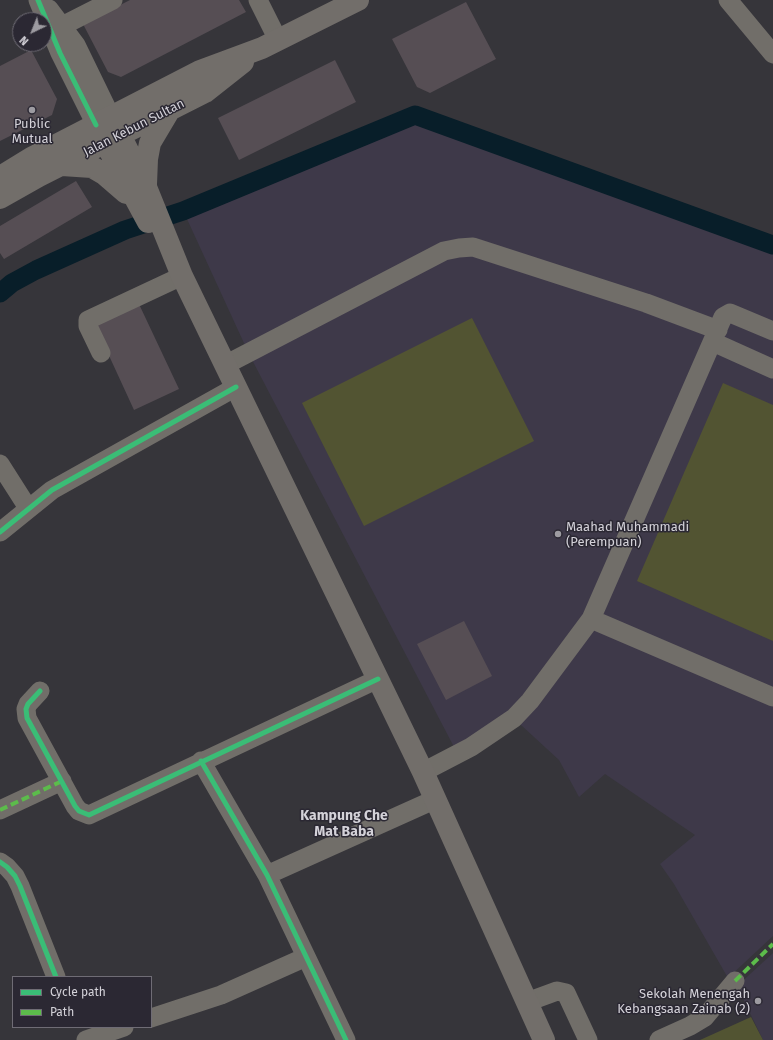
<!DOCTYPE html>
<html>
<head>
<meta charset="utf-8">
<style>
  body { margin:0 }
  #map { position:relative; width:773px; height:1040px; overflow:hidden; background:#36353a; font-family:"Fira Sans",sans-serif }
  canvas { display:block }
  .legend { position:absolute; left:12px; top:976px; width:140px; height:52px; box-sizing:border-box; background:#2b2833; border:1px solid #6f6c75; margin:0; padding:5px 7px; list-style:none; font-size:12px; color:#d4d2d9 }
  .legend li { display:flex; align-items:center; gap:8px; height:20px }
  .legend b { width:20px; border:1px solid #6f6c75 }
  .north { position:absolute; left:12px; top:12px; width:40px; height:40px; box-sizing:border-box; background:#2b2833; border:1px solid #6f6c75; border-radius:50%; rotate:223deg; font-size:11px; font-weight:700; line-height:16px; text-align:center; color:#d4d2d9 }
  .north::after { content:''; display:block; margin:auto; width:14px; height:18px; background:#9d9ba1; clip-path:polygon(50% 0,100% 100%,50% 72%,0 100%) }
</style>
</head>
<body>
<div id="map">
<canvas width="773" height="1040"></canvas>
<ul class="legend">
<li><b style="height:5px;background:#3abd76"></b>Cycle path</li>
<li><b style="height:5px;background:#5cbc4b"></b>Path</li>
</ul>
<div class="north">N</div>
</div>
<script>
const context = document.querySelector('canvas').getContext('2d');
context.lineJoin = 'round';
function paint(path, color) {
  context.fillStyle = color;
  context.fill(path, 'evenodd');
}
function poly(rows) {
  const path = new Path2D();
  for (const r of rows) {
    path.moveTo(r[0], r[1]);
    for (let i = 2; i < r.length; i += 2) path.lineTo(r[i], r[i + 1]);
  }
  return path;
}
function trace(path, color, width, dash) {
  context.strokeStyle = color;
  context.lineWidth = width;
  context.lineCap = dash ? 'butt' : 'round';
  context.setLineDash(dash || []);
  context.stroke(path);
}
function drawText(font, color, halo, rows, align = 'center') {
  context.font = font + ' "Fira Sans",sans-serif';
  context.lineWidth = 3;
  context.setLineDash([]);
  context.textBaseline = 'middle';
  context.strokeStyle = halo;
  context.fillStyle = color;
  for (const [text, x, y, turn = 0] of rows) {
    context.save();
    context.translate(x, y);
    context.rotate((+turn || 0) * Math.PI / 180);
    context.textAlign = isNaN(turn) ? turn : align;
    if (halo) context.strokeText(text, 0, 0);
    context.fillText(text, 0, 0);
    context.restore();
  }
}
paint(poly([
  [416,124,773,254,773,936,728,978,674,884,660,864,695,835,605,774,579,797,559,760,509,714,454,747,249,354,187,219],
  [773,953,773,1040,763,1040,737,986]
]), '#3e3949');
paint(poly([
  [472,318,534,441,364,526,302,403],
  [723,383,773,405,773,641,637,581],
  [751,1017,763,1040,700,1040]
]), '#525432');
trace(poly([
  [0,293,12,283,36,270,125,230,183,211,415,115,773,245]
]), '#081e29', 19);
paint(poly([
  [130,0,239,0,246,12,121,77,108,72,83,24],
  [466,2,496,59,430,93,417,87,392,39],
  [31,50,57,99,52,115,0,141,0,66],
  [335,60,356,102,239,160,218,118],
  [76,181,92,207,4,259,0,253,0,226],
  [138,302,179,389,134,410,94,323],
  [464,621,492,676,446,700,417,644]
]), '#564e54');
trace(poly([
  [38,0,60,53,96,125],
  [258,0,278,40],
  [728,0,773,54],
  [49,9,76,45,111,117],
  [62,26,113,0],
  [713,342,773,369],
  [101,353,88,326,88,320,182,276],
  [225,365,444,251,459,248,473,247,646,303,718,330],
  [0,464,28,508],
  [0,532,52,490,236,387],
  [591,619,723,317,730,313,773,331],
  [40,691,28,704,26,709,27,718,75,806,79,811,89,815,378,679],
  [201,761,267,875,346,1040],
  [423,772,471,747,514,718,530,701,591,619,773,697],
  [0,810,62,781],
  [0,862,7,867,15,876,20,886,56,977],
  [267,875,436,799],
  [527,1002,557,991,566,993,588,1040],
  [151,1018,221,995,306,957],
  [86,1040,124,1027],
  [659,1040,690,1026,705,1017,735,981]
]), '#716e69', 19);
trace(poly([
  [111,117,146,187,182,276,423,772,544,1040],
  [98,129,148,222],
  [62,165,92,167,104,174,126,193],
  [0,177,33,157,200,71,262,48,358,0],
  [146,184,147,159,150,143,169,111],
  [0,198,39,176,205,92,243,62]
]), '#726e6a', 22);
trace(poly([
  [0,810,62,781],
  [735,981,773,944]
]), '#5cbc4b', 4, [8, 4]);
trace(poly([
  [38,0,60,53,96,125],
  [0,532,52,490,236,387],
  [40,691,28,704,26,709,27,718,75,806,79,811,89,815,378,679],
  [201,761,267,875,346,1040],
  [0,862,7,867,15,876,20,886,56,977]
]), '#3abd76', 5);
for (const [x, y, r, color] of [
  [32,110,4,"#9d9ba1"],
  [558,534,4,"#9d9ba1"],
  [758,1001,4,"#9d9ba1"]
]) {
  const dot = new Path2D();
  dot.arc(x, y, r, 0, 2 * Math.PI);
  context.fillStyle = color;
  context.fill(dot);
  trace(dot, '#2b2833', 1.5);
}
drawText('13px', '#d4d2d9', '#2b2833', [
  ["Public",32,124],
  ["Mutual",32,139],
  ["Maahad Muhammadi",566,527,"left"],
  ["(Perempuan)",566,542,"left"],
  ["Sekolah Menengah",750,994,"right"],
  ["Kebangsaan Zainab (2)",750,1009,"right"]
]);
drawText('13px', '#d4d2d9', '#2b2833', [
  ["Jalan Kebun Sultan",134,128,-27]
]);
drawText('bold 14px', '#d4d2d9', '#2b2833', [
  ["Kampung Che",344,816],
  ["Mat Baba",344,832]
]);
</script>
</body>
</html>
